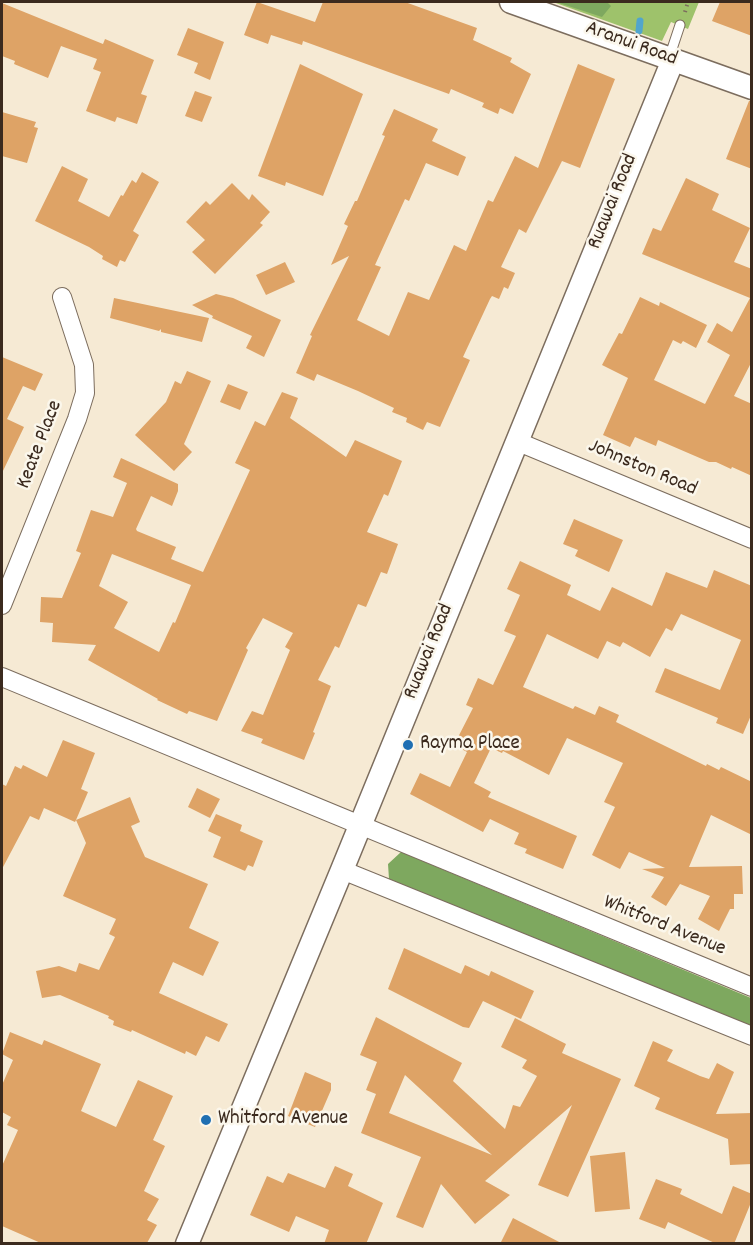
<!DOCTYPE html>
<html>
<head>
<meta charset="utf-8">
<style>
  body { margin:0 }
  #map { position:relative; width:753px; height:1245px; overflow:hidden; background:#f6ead4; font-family:Dekko,sans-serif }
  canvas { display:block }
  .frame { position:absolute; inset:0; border:3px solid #3b2a1e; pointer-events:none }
</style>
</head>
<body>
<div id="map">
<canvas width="753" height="1245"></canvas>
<div class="frame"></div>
</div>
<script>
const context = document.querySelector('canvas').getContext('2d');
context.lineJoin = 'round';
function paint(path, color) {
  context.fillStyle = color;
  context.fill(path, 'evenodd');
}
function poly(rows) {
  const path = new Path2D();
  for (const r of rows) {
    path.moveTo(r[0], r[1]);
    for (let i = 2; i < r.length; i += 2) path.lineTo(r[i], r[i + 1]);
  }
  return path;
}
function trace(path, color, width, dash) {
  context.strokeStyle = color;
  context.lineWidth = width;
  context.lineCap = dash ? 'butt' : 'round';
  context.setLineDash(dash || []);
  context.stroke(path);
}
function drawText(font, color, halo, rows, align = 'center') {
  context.font = font + ' Dekko,sans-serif';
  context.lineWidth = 5;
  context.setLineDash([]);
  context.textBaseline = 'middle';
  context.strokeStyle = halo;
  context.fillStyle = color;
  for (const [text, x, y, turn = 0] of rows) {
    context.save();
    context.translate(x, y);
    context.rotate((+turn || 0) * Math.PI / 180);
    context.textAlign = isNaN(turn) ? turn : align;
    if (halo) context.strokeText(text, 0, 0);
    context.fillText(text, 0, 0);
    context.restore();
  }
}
paint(poly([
  [553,2,699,2,688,29,671,22,662,41]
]), '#9ec26b');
paint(poly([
  [556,2,607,2,611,6,602,17],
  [401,852,751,998,751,1027,389,879,388,864]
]), '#7ea85f');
trace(poly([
  [639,31,640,21]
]), '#51a5cd', 7);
paint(poly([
  [257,2,315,22,323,2,405,2,477,28,473,40,512,58,510,62,531,74,513,114,500,108,498,114,482,107,484,103,451,89,449,94,303,41,302,45,271,35,268,44,244,35],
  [720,2,752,2,752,36,712,21],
  [2,3,103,44,105,39,154,60,141,94,147,96,137,124,117,117,115,122,86,111,101,72,93,69,97,59,61,46,48,78,14,64,15,61,2,56],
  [188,28,224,42,210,80,194,73,198,63,177,55],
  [300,64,363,94,323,196,286,182,285,186,258,176],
  [578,64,615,79,580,168,562,161,526,233,519,229,501,267,515,273,508,289,504,287,499,299,492,296,490,299,463,357,470,360,440,427,427,422,423,430,406,422,407,418,392,412,394,408,358,391,317,374,314,381,296,373,312,336,310,335,349,256,331,265,348,226,344,224,355,201,357,201,385,136,382,135,394,109,438,129,432,141,466,157,458,176,426,163,409,201,405,199,375,265,381,267,357,320,389,336,408,292,429,300,454,245,466,251,488,200,493,202,515,156,538,168],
  [195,91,212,97,202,122,185,116],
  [749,101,752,101,752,169,726,159],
  [2,112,36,122,34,127,38,128,27,163,2,156],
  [62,166,88,179,78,201,109,217,121,195,123,196,132,180,136,183,142,172,159,182,133,231,139,235,125,262,120,260,117,267,102,259,103,256,89,247,35,221],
  [686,178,719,194,712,210,750,228,734,262,752,269,752,361,734,396,752,404,752,476,732,467,731,469,716,462,709,462,658,440,656,446,635,437,630,447,603,435,628,378,602,365,619,333,622,334,640,297,659,306,660,302,707,325,696,348,683,341,681,344,673,340,654,380,705,404,730,355,707,342,717,323,732,332,750,298,642,254,653,228,661,231],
  [232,183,249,200,252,194,270,212,260,223,263,225,215,274,192,252,205,240,186,222,206,201,210,205],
  [285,262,295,282,266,295,256,275],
  [216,294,233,298,281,320,264,357,246,348,252,336,212,318,213,316,192,305],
  [114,298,209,318,202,342,161,332,161,329,159,331,110,318],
  [2,357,43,374,35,391,23,386,7,419,24,427,2,473],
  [187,371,211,381,184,444,192,452,174,471,135,435,166,402,175,381,181,384],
  [228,384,248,392,240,410,220,402],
  [282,392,298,398,290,418,346,457,355,440,402,461,388,496,384,494,367,532,398,544,387,574,381,572,366,607,358,604,339,648,335,646,318,680,331,686,313,732,315,733,304,760,261,743,263,739,241,731,252,711,263,715,290,650,285,647,293,633,263,618,246,648,248,650,217,721,189,711,187,714,157,700,158,699,88,660,96,645,52,642,53,623,40,622,41,597,62,598,81,553,76,551,91,510,113,517,127,483,113,477,121,458,178,484,178,491,172,506,151,496,136,529,137,531,176,547,171,559,203,572,250,470,235,463,255,421,265,426],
  [112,554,191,585,175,623,173,622,159,652,114,628,128,602,99,586],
  [574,519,623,540,609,572,575,556,578,550,563,544],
  [520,561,571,585,567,595,600,611,612,587,652,606,666,572,707,588,714,570,752,586,752,713,743,734,716,723,718,718,655,692,665,668,720,690,741,640,681,614,672,631,666,628,650,657,623,642,620,647,607,641,598,659,547,634,523,687,573,709,575,706,595,715,599,706,619,715,616,722,706,766,707,764,719,770,721,767,752,782,752,835,711,815,689,867,742,866,743,894,734,894,734,909,730,909,719,931,698,919,710,896,680,884,666,906,651,897,664,877,642,869,665,868,629,852,620,869,592,855,615,807,604,802,623,763,567,738,549,775,503,751,502,753,491,748,474,783,491,792,488,797,577,836,563,869,525,853,527,849,514,844,519,833,490,819,483,832,410,794,420,773,450,787,467,752,454,745,473,708,466,705,478,678,493,685,516,636,504,631,520,595,507,589],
  [63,740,95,753,81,789,88,792,76,820,130,797,140,822,131,826,145,857,208,884,189,928,219,942,203,976,173,962,159,993,228,1024,219,1042,206,1036,196,1056,186,1051,185,1054,132,1030,131,1032,113,1025,114,1021,108,1018,109,1016,60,995,42,998,36,971,59,966,76,972,79,963,99,970,115,937,109,934,116,919,63,896,86,843,76,820,75,822,44,808,39,820,30,816,2,869,2,784,6,786,15,766,21,769,23,765,47,777],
  [197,788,220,799,210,818,188,807],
  [216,814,242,825,240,831,263,841,253,867,248,865,245,871,213,857,221,837,208,831],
  [404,948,461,974,465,965,489,976,491,971,534,991,521,1019,483,1001,469,1028,463,1027,388,989],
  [376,1017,462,1063,453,1081,505,1129,513,1105,520,1107,537,1076,522,1068,527,1060,501,1047,515,1018,566,1044,562,1053,621,1079,568,1197,538,1185,572,1105,485,1181,510,1195,475,1224,441,1184,423,1228,396,1217,421,1157,361,1133,376,1094,366,1090,377,1062,360,1055],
  [405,1075,492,1155,389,1113],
  [10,1032,42,1045,44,1040,101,1064,81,1111,116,1127,138,1080,173,1096,153,1140,165,1146,144,1191,159,1199,147,1220,157,1225,147,1243,43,1244,2,1226,2,1166,18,1130,7,1125,11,1117,2,1112,2,1085,13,1060,2,1054],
  [653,1041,673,1050,667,1061,700,1076,709,1079,717,1063,734,1072,716,1114,752,1113,752,1164,730,1165,728,1139,655,1109,660,1098,634,1086],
  [305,1072,331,1083,331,1090,315,1127,288,1116],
  [625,1152,630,1209,595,1212,590,1156],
  [335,1166,353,1174,348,1186,383,1203,366,1244,324,1244,329,1230,296,1216,289,1232,250,1215,267,1176,283,1183,288,1173,325,1188],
  [656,1179,682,1189,680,1194,722,1214,733,1186,752,1194,752,1200,734,1244,717,1244,668,1222,665,1229,639,1219],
  [513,1218,563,1244,500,1244]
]), '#dea366');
const service = poly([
  [669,58,680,25]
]);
const minor = poly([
  [516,441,752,539],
  [2,605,77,419,85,393,84,365,62,297],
  [2,677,752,987],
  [342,870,752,1036]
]);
const tertiary = poly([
  [511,2,752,88],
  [187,1244,342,870,673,60]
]);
trace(service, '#7c6d5e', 11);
trace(minor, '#7c6d5e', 20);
trace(tertiary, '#7c6d5e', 25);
trace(poly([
  [685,12,688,2]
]), '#7c6d5e', 4, [1.5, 4.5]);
trace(service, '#fff', 9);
trace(minor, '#fff', 18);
trace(tertiary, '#fff', 22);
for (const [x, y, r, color] of [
  [408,745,6,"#1f6fb2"],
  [206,1120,6,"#1f6fb2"]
]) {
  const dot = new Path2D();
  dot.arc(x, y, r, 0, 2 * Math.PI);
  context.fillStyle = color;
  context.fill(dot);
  trace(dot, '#fbf7ec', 2);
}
drawText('21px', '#3b2a1e', '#fbf7ec', [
  ["Aranui Road",631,45,20],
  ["Ruawai Road",614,202,-68],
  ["Keate Place",41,445,-69],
  ["Johnston Road",642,469,23],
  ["Ruawai Road",430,652,-68],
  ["Whitford Avenue",664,927,22]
]);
drawText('21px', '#3b2a1e', '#fbf7ec', [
  ["Rayma Place",420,745],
  ["Whitford Avenue",218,1120]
], 'left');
</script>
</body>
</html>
